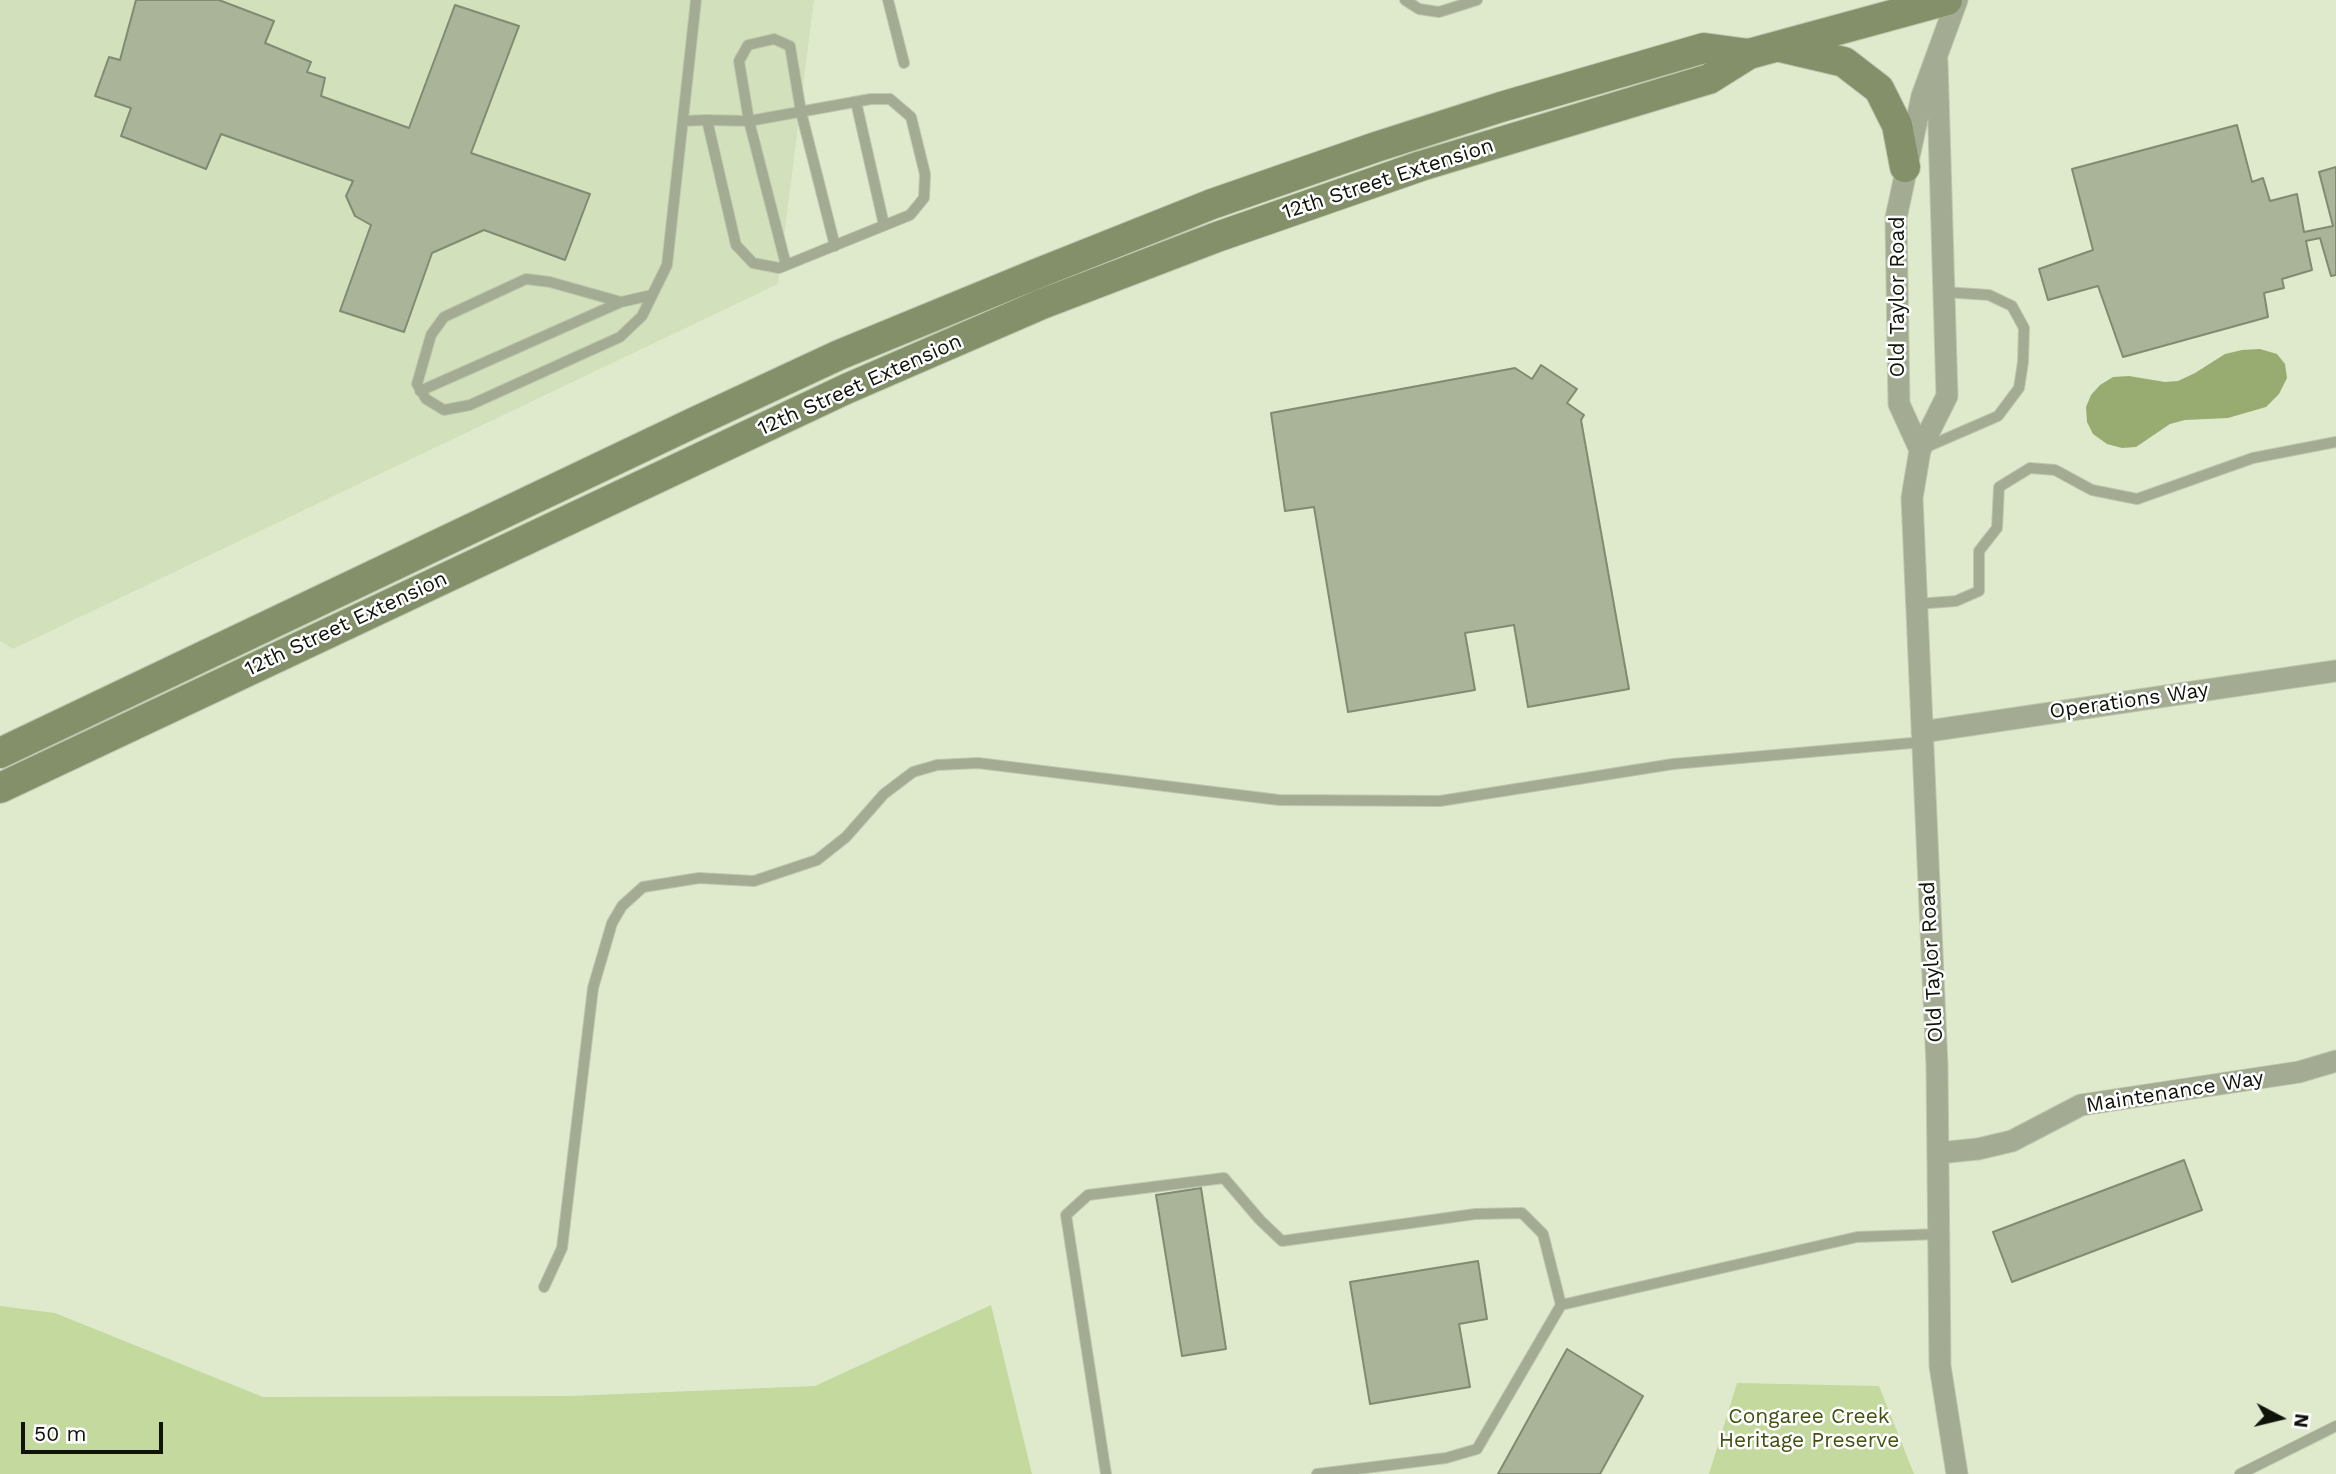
<!DOCTYPE html>
<html>
<head>
<meta charset="utf-8">
<style>
  body { margin:0 }
  #map { position:relative; width:2336px; height:1474px; overflow:hidden; background:#dfeacd; font-family:"Work Sans",sans-serif }
  canvas { display:block }
  .north { position:absolute; left:2245px; top:1383px; width:70px; height:70px; -webkit-text-stroke:5px #fff; paint-order:stroke; rotate:97deg; font-size:19px; font-weight:700; line-height:28px; text-align:center; color:#0f1309 }
  .north::after { content:''; display:block; margin:auto; width:24px; height:32px; background:#0f1309; clip-path:polygon(50% 0,100% 100%,50% 72%,0 100%) }
  .scale { position:absolute; left:21px; top:1422px; width:142px; height:32px; box-sizing:border-box; border:4px solid #0f1309; border-top:0; padding-left:9px; font-size:21px; line-height:24px; white-space:nowrap; color:#0f1309; -webkit-text-stroke:5px #fff; paint-order:stroke }
</style>
</head>
<body>
<div id="map">
<canvas width="2336" height="1474"></canvas>
<div class="north">N</div>
<div class="scale">50 m</div>
</div>
<script>
const context = document.querySelector('canvas').getContext('2d');
context.lineJoin = 'round';
function paint(path, color) {
  context.fillStyle = color;
  context.fill(path, 'evenodd');
}
function poly(rows) {
  const path = new Path2D();
  for (const r of rows) {
    path.moveTo(r[0], r[1]);
    for (let i = 2; i < r.length; i += 2) path.lineTo(r[i], r[i + 1]);
  }
  return path;
}
function trace(path, color, width, dash) {
  context.strokeStyle = color;
  context.lineWidth = width;
  context.lineCap = dash ? 'butt' : 'round';
  context.setLineDash(dash || []);
  context.stroke(path);
}
function drawText(font, color, halo, rows, align = 'center') {
  context.font = font + ' "Work Sans",sans-serif';
  context.lineWidth = 5;
  context.setLineDash([]);
  context.textBaseline = 'middle';
  context.strokeStyle = halo;
  context.fillStyle = color;
  for (const [text, x, y, turn = 0] of rows) {
    context.save();
    context.translate(x, y);
    context.rotate((+turn || 0) * Math.PI / 180);
    context.textAlign = isNaN(turn) ? turn : align;
    if (halo) context.strokeText(text, 0, 0);
    context.fillText(text, 0, 0);
    context.restore();
  }
}
paint(poly([
  [0,0,814,0,778,284,13,649,0,641]
]), '#d3e0bc');
paint(poly([
  [991,1305,1032,1474,0,1474,0,1306,55,1313,263,1397,569,1396,815,1386],
  [1737,1383,1879,1386,1914,1474,1709,1474]
]), '#c4d99e');
paint(poly([
  [2260,349,2277,354,2285,364,2287,378,2279,394,2266,407,2228,418,2185,420,2170,424,2136,447,2122,448,2107,444,2093,434,2087,422,2086,407,2091,395,2100,385,2113,377,2129,376,2165,382,2178,381,2195,373,2225,354,2242,350]
]), '#98ac71');
const building = poly([
  [136,0,219,0,274,21,265,43,311,62,307,72,325,78,321,96,409,128,455,5,519,26,471,153,590,194,565,260,484,230,432,253,404,332,340,311,371,225,355,216,346,196,353,181,221,134,206,169,121,136,131,108,95,96,109,57,120,60,136,0],
  [2237,125,2252,182,2263,178,2270,201,2297,194,2304,232,2333,226,2319,172,2336,167,2336,275,2331,276,2320,238,2306,241,2312,270,2282,279,2284,288,2264,293,2268,317,2123,357,2098,286,2048,300,2039,269,2093,250,2072,169,2237,125],
  [1541,365,1577,389,1567,403,1584,415,1581,420,1629,689,1528,707,1514,625,1465,633,1475,690,1348,712,1314,507,1285,511,1271,413,1515,368,1532,379,1541,365],
  [2184,1160,2202,1210,2012,1282,1993,1232,2184,1160],
  [1201,1188,1226,1349,1182,1356,1156,1195,1201,1188],
  [1478,1261,1487,1319,1459,1324,1470,1387,1370,1404,1350,1282,1478,1261],
  [1567,1349,1643,1396,1600,1474,1498,1474,1567,1349]
]);
paint(building, '#aab498');
trace(building, '#818b71', 2);
const lane = poly([
  [888,0,904,63],
  [1405,0,1419,9,1439,12,1477,0],
  [856,102,884,225],
  [683,121,707,120,749,121,871,99,890,99,911,117,925,174,924,198,910,215,779,268,753,263,736,245,707,120],
  [786,265,749,121,739,61,748,45,774,39,790,46,801,112,835,246],
  [652,295,621,302,550,282,526,279,444,317,431,335,417,384,426,399,444,410,470,405,620,337,642,316,667,265,696,0],
  [420,391,621,302],
  [1922,449,1998,416,2019,388,2023,362,2024,328,2012,306,1989,295,1944,292],
  [1917,604,1956,601,1979,591,1979,551,1997,528,1999,487,2030,468,2055,470,2092,490,2137,499,2253,458,2336,442],
  [544,1287,562,1248,593,988,612,923,622,906,643,887,699,878,754,881,817,860,846,837,884,794,913,772,937,765,978,763,1279,800,1440,801,1673,764,1923,742],
  [1106,1474,1066,1215,1088,1195,1224,1178,1260,1220,1282,1241,1475,1214,1522,1213,1543,1234,1561,1305],
  [1317,1474,1446,1458,1477,1449,1561,1305,1857,1237,1939,1234],
  [2240,1474,2336,1426]
]);
const street = poly([
  [1937,61,1947,396,1920,450,1899,404,1896,218,1922,96,1957,0],
  [1920,450,1912,498,1937,1066,1940,1366,1957,1474],
  [1922,732,2336,671],
  [1938,1153,1978,1149,2012,1141,2081,1105,2299,1072,2336,1061]
]);
const secondary = poly([
  [1780,47,1844,62,1879,89,1897,125,1905,167],
  [0,753,695,422,839,355,1036,274,1212,204,1376,147,1501,107,1704,48,1749,54],
  [0,788,846,389,1042,304,1217,237,1421,166,1709,79,1749,54,1947,0]
]);
trace(lane, '#bec8ae', 12);
trace(street, '#bec8ae', 23);
trace(secondary, '#bec8ae', 32);
trace(lane, '#a3ac92', 10);
trace(street, '#a3ac92', 21);
trace(secondary, '#83906a', 30);
drawText('21px', '#0f1309', '#fff', [
  ["12th Street Extension",1388,179,-18],
  ["Old Taylor Road",1898,297,-90],
  ["12th Street Extension",860,385,-24],
  ["12th Street Extension",346,624,-25],
  ["Operations Way",2129,701,-8],
  ["Old Taylor Road",1932,962,-93],
  ["Maintenance Way",2175,1092,-9]
]);
drawText('21px', '#405210', '#fff', [
  ["Congaree Creek",1809,1417],
  ["Heritage Preserve",1809,1441]
]);
</script>
</body>
</html>
